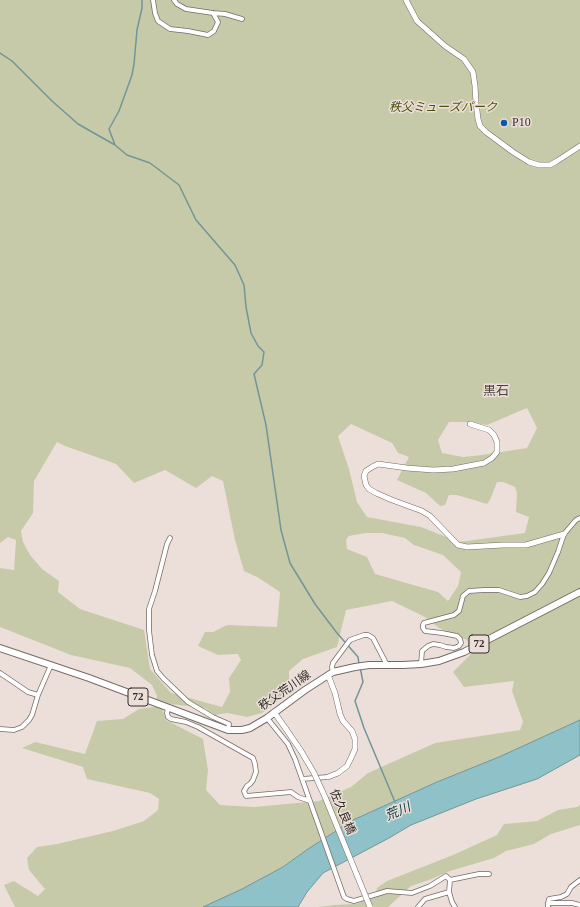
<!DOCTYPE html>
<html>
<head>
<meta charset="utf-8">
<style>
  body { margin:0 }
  canvas { display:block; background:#ecdfd9 }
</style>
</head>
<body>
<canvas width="580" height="907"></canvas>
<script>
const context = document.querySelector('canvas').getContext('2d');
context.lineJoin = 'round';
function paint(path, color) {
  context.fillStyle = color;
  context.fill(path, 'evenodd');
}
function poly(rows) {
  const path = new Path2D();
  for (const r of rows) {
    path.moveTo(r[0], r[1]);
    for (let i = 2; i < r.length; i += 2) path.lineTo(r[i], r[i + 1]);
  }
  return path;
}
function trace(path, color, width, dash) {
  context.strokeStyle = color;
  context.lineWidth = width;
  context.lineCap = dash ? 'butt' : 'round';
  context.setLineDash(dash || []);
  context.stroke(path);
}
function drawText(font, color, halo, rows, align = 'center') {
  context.font = font + ' "Times New Roman","Noto Sans JP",serif';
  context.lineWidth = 3;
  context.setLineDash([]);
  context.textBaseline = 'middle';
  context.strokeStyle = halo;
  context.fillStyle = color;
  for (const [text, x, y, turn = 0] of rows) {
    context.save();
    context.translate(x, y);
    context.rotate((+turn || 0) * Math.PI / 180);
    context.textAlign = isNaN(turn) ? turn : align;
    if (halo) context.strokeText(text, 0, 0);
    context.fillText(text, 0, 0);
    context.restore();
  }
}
paint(poly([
  [0,0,580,0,580,720,499,757,437,782,353,820,308,849,283,867,242,889,203,907,15,907,4,885,14,881,38,896,45,889,29,870,27,858,37,847,57,844,113,831,144,821,158,810,159,799,150,793,87,779,83,767,22,748,35,742,85,754,97,721,123,719,139,709,154,707,157,696,152,685,130,668,71,655,0,627,0,568,14,570,16,540,8,537,0,543],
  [527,408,537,428,527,448,482,455,463,457,442,453,438,440,449,422,467,422,487,425],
  [351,424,392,443,398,453,409,457,397,480,426,493,440,506,445,505,449,495,457,495,487,504,490,500,497,482,503,482,515,487,517,493,516,512,529,517,525,533,459,542,421,527,367,517,357,502,349,469,338,436],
  [57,442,65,446,116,464,134,483,165,470,196,488,212,476,223,481,235,540,244,571,257,577,280,592,277,627,227,625,213,632,205,632,198,646,218,655,238,654,241,660,229,678,230,692,222,707,171,693,150,669,144,630,80,609,58,592,59,581,42,569,30,555,23,542,21,531,33,513,34,481],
  [366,533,382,533,405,538,414,545,443,555,461,572,458,586,448,601,438,592,375,574,367,557,347,549,346,540,349,536],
  [392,601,425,617,439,628,467,640,471,654,453,672,464,687,514,681,512,691,523,722,520,730,435,743,368,773,351,787,319,801,254,807,220,805,206,790,208,770,203,739,166,720,162,709,170,704,205,708,215,715,227,713,247,717,262,713,291,691,289,677,289,671,303,659,337,647,346,610],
  [580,805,580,825,551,834,534,844,506,851,494,858,450,871,429,880,411,886,388,907,318,907,334,905,356,904,376,897,377,888,387,881,453,855,497,835,504,824,537,821,558,810,577,807]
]), '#c7caa9');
const water = poly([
  [580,720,580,755,537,779,476,799,411,825,389,838,323,873,307,892,298,907,203,907,242,889,283,867,308,849,353,820,437,782,499,757,580,720]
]);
paint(water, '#8ec2c8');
trace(water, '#729598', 1);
trace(poly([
  [0,53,12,61,52,101,78,124,115,145,127,155,150,163,179,185,196,220,235,265,244,285,246,307,251,333,258,346,264,352,262,365,254,374,266,425,281,530,290,563,315,604,337,633,358,657,359,664],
  [115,145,109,129,119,111,132,75,134,64,137,30,142,8,142,0],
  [360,667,363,682,355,701,364,728,395,802]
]), '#729598', 1.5);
const minor = poly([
  [153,0,155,13,158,21,170,29,188,31,208,35,214,31,218,22,213,13],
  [174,0,177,4,186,9,213,13,225,14,242,19],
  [170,538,167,544,155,591,149,609,149,630,152,655,157,671,163,678,188,702,213,717,229,724,228,730],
  [421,664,422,651,428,646,433,644,440,645,446,647,454,648,459,646,461,643,460,639,457,636,442,633,425,631,423,628,423,625,424,623,454,615,459,611,463,596,469,591,484,590,499,590,520,597,527,596,535,592,542,584,549,573,558,552,564,534,576,520,580,518],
  [333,672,332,667,333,663,350,640,364,635,368,635,373,638,387,665],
  [0,673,28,692,38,695],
  [168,708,167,713,168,717,171,719,186,722,198,727,253,758,255,764,256,772,253,780,250,784,247,786,244,791,246,796,291,792,298,797,310,801],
  [267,718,288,744,295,759,344,897,347,899,354,901,387,891,412,893,430,886,446,876,450,880,449,892,452,902,455,907],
  [0,729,14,730,22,727,29,720,32,715,38,695,51,665],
  [302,779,328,777],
  [450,880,479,874,489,874],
  [548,903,549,899,561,897,567,894,571,887,580,880],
  [418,907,425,899,449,892],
  [548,907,548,903,572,903,580,905]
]);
const tertiary = poly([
  [406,0,417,21,445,46,464,59,473,72,475,86,476,103,478,119,480,126,486,132,513,152,529,162,539,165,550,165,557,161,580,146],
  [470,424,489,430,494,435,497,442,497,452,492,458,484,463,453,469,433,470,407,468,378,464,372,467,366,471,364,476,366,485,369,489,376,493,392,500,422,511,430,516,458,545,467,547,503,545,526,545,564,534],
  [328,675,335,693,340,714,343,721,352,731,355,739,355,749,351,758,347,766,338,773,328,777],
  [274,712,286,729]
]);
const primary = poly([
  [0,648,89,678,228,730,242,730,250,728,267,718,305,690,333,672,355,667,369,665,403,665,421,664,439,661,464,652,580,592]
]);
trace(minor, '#766b66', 5.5);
trace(tertiary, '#766b66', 6);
trace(primary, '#766b66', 8);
trace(minor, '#fff', 4);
trace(tertiary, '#fff', 5);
trace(primary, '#fff', 6);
const tertiaryBridge = poly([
  [286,729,301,751,314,773,325,797,370,907]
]);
trace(tertiaryBridge, '#766b66', 6, []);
trace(tertiaryBridge, '#fff', 5);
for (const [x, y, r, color] of [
  [504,123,4,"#0d5aa9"]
]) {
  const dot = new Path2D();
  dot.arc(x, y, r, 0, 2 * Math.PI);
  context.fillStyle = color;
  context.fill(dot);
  trace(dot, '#ecdfd9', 1.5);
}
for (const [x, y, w] of [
  [479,644,20],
  [138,697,20]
]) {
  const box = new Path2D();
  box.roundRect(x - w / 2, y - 9, w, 18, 3);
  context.fillStyle = '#ecdfd9';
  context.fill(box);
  trace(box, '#312c29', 1);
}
drawText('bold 11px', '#312c29', null, [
  ["72",479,644],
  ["72",138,697]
]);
drawText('italic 12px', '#50510f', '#ecdfd9', [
  ["秩父ミューズパーク",443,108]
]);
drawText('12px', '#312c29', '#ecdfd9', [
  ["P10",512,123]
], 'left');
drawText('12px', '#312c29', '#ecdfd9', [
  ["秩父荒川線",285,691,-35],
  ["佐久良橋",342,812,67]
]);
drawText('13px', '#4b413c', '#ecdfd9', [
  ["黒石",496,392]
]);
drawText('italic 13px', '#06393f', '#ecdfd9', [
  ["荒川",398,812,-24]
]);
</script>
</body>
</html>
